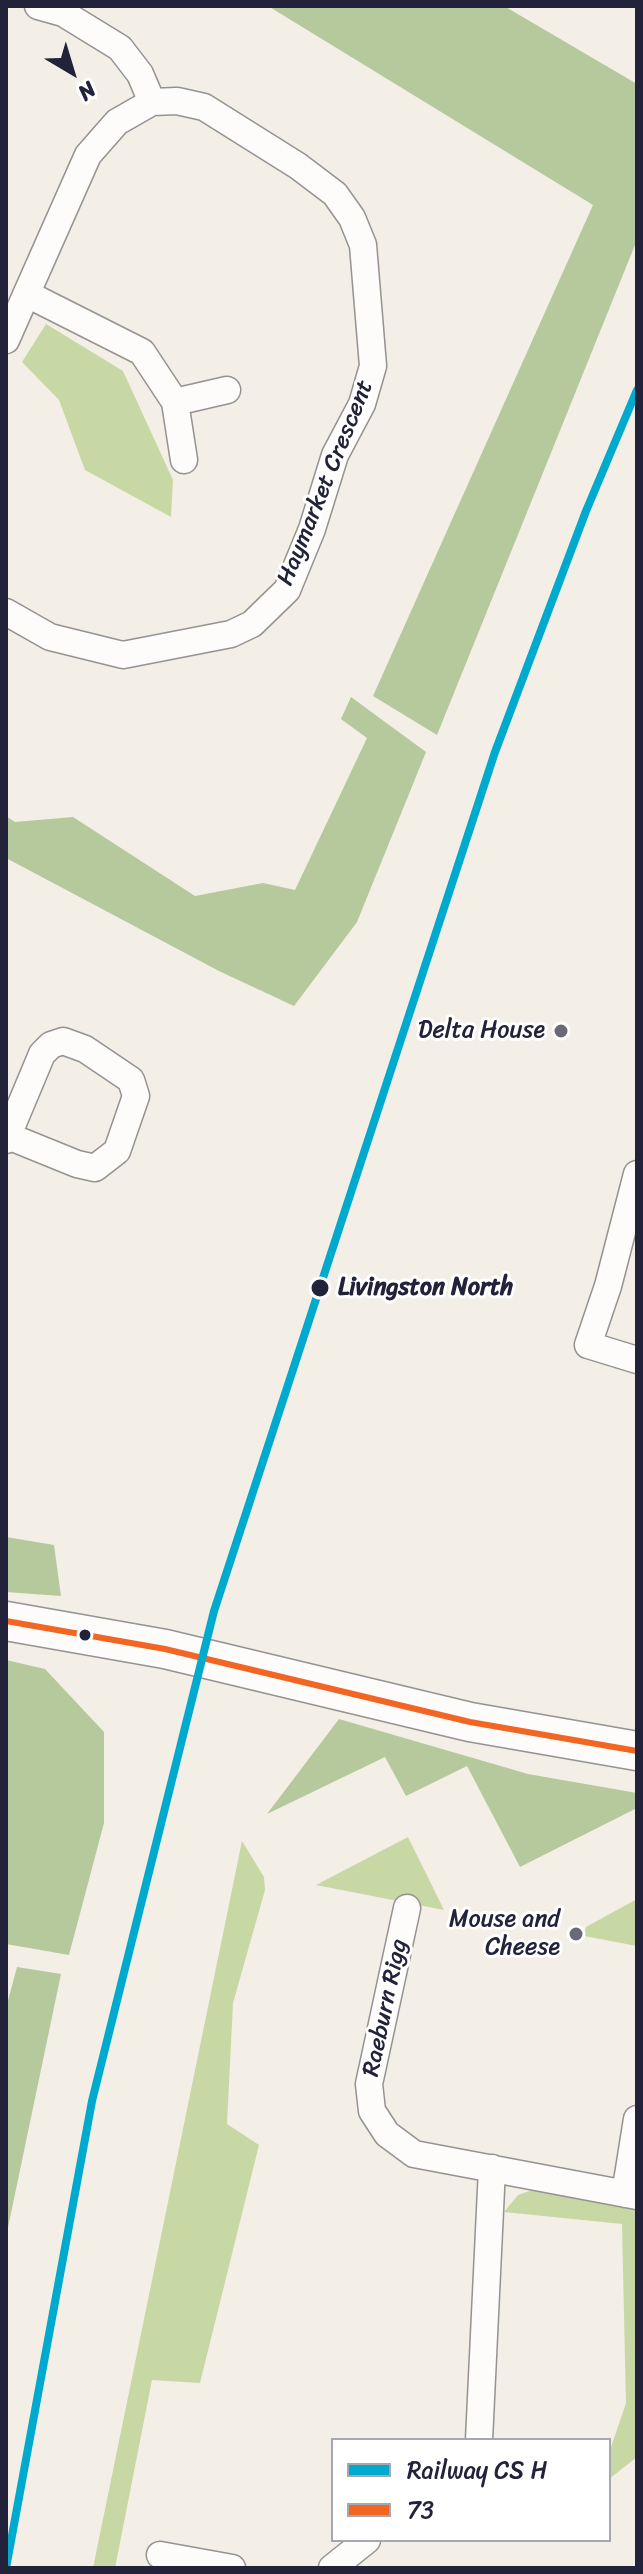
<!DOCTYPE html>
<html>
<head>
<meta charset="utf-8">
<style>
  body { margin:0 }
  #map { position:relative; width:643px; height:2574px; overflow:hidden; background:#f3eee6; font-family:Sriracha,sans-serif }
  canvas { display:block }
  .frame { position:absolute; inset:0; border:8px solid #22223b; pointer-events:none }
  .legend { position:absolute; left:331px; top:2438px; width:280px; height:104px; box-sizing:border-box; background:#fff; border:2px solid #a7a7b1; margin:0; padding:10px 14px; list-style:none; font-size:24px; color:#22223b }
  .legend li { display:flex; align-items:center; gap:16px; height:40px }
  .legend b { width:40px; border:2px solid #a7a7b1 }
  .north { position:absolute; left:32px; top:32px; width:80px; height:80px; -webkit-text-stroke:6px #fff; paint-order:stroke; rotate:142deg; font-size:22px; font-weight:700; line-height:32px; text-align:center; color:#22223b }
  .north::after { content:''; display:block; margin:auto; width:28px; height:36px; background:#22223b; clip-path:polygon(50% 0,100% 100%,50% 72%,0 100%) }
</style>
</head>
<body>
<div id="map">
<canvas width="643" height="2574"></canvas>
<div class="frame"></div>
<ul class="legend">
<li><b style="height:10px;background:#00a9ce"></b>Railway CS H</li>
<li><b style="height:10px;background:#f26522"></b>73</li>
</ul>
<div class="north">N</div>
</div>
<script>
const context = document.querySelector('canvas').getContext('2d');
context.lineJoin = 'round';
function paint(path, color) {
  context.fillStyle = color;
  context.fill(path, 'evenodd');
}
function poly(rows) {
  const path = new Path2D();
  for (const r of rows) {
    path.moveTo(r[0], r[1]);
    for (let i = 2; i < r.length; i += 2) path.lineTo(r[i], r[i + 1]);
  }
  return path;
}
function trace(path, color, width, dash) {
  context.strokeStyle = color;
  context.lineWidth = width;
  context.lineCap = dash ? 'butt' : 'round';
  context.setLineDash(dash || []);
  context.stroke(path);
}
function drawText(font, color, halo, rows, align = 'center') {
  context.font = font + ' Sriracha,sans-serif';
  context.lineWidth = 6;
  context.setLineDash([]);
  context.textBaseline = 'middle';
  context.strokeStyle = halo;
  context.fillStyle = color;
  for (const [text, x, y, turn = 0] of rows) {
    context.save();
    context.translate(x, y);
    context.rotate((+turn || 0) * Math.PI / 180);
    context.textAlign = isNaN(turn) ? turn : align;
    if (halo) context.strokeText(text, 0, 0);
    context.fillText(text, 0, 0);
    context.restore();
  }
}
paint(poly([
  [46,324,123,371,173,480,171,517,85,470,59,400,22,362],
  [408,1837,444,1910,316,1885],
  [242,1841,264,1877,265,1890,233,2003,227,2124,259,2145,200,2383,152,2380,115,2568,93,2568],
  [637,1899,637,1946,584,1936,586,1927],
  [535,2189,637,2209,637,2457,609,2479,609,2453,626,2403,622,2224,504,2212,518,2195]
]), '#c7d8a5');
paint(poly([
  [268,6,504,6,637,84,637,240,437,735,373,696,593,205],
  [351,697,426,752,357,922,294,1006,219,971,6,858,6,816,15,822,73,817,195,896,263,883,295,890,367,738,341,719],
  [6,1537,54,1545,61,1596,6,1592],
  [6,1660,45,1669,104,1732,104,1823,69,1955,6,1944],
  [339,1719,528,1774,637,1793,637,1808,520,1867,467,1766,406,1796,385,1757,267,1814],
  [17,1967,61,1974,6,2237,6,2008]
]), '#b5c99d');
const street = poly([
  [38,6,63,13,120,48,140,74,152,102],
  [29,295,142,352,175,402,184,460],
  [6,340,88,155,117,122,152,102,177,101,204,107,298,166,335,194,352,218,363,245,373,366,362,404,335,455,312,529,287,590,252,624,231,634,123,655,50,637,6,612],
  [175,402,227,390],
  [6,1140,42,1054,51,1045,63,1041,85,1049,131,1080,136,1096,117,1151,95,1168,77,1164,8,1136],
  [637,1174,608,1286,588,1345,637,1360],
  [407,1908,369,2084,372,2111,387,2134,414,2154,637,2196],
  [625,2194,637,2119],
  [479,2440,492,2168],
  [160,2555,232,2568],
  [332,2568,367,2540]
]);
const secondary = poly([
  [6,1621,165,1649,470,1722,637,1751]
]);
trace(street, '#959292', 29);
trace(secondary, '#959292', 41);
trace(street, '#fdfcfb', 26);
trace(secondary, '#fdfcfb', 38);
trace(poly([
  [6,1621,165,1649,470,1722,637,1751]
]), '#f26522', 6);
trace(poly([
  [6,2568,92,2101,214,1611,495,752,586,511,637,390]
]), '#00a9ce', 8);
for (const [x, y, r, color] of [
  [561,1031,8,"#6b6977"],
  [320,1288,10,"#22223b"],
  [85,1635,7,"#22223b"],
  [576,1934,8,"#6b6977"]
]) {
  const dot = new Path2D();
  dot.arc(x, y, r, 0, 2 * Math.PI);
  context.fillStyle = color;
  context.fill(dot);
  trace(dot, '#fff', 3);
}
drawText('24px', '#22223b', '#fff', [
  ["Haymarket Crescent",326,483,-68],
  ["Raeburn Rigg",386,2008,-78]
]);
drawText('24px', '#22223b', '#fff', [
  ["Delta House",545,1031],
  ["Mouse and",560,1920],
  ["Cheese",560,1948]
], 'right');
drawText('bold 24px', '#22223b', '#fff', [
  ["Livingston North",338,1288]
], 'left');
</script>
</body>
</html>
